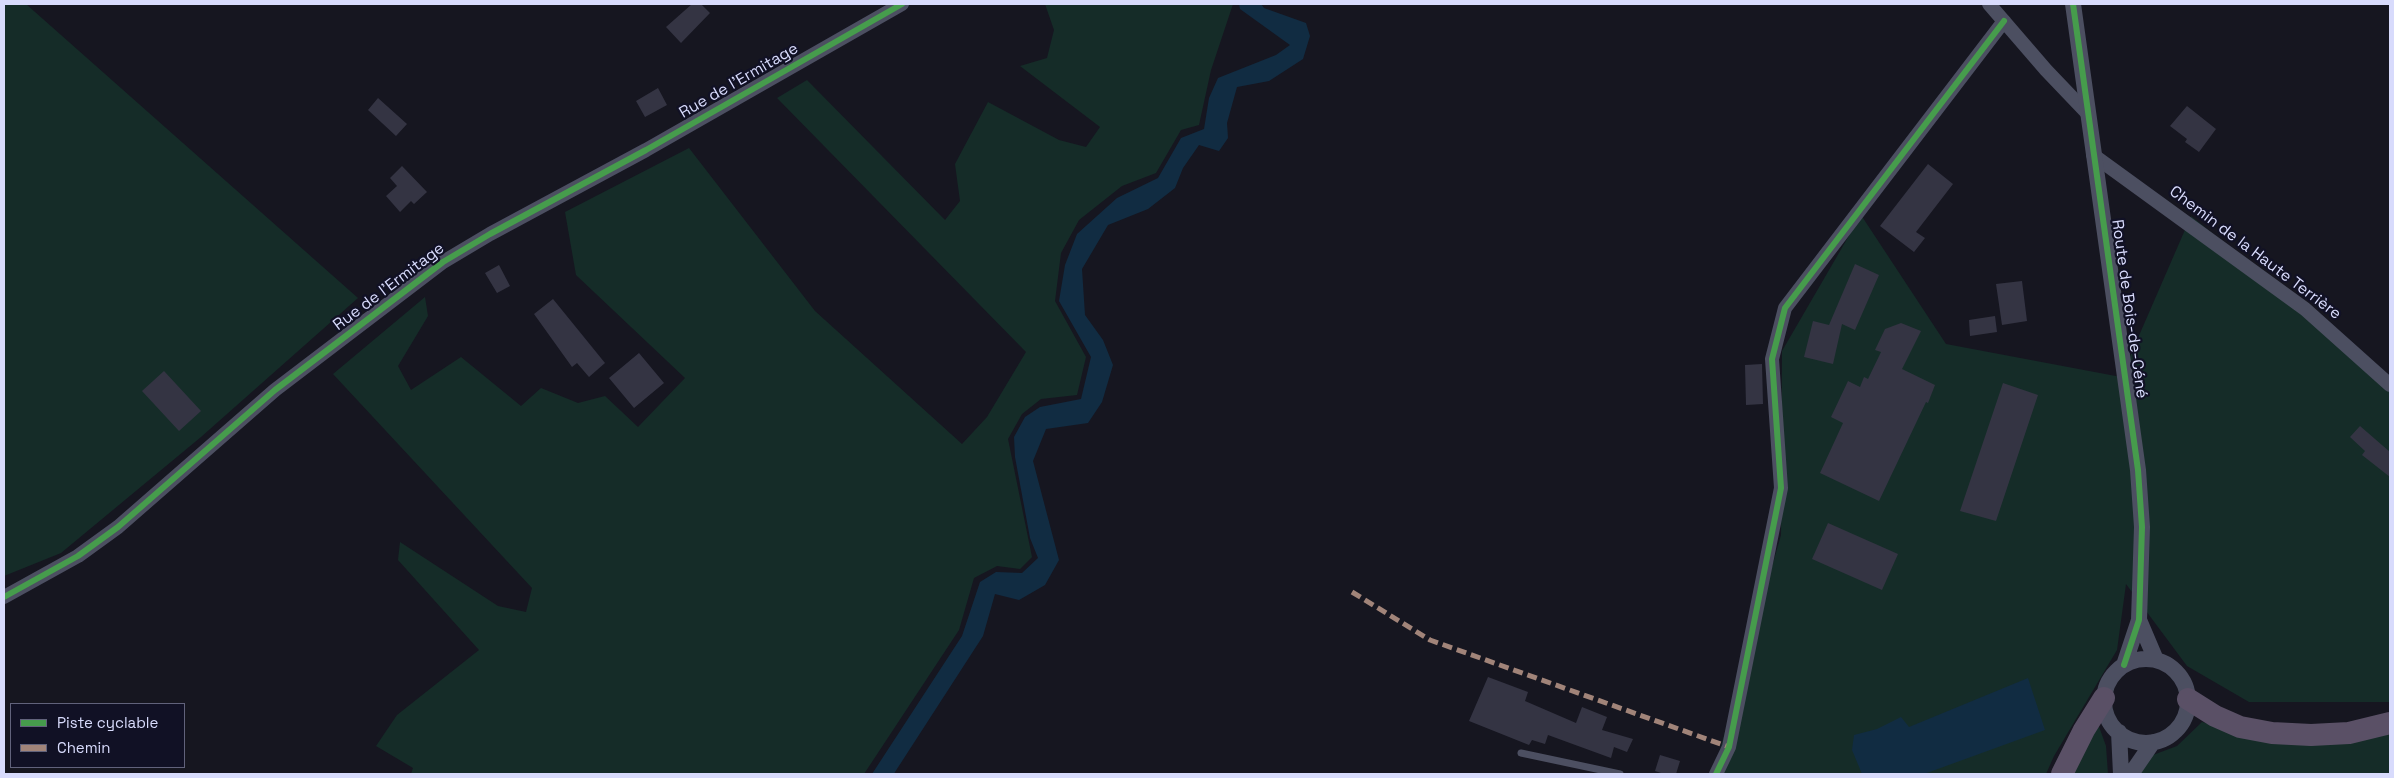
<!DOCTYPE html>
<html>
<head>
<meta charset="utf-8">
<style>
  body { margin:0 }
  #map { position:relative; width:2394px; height:778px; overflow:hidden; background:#161620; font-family:"Space Grotesk",sans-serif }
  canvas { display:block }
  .frame { position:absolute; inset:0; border:5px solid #d8dbfc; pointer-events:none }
  .legend { position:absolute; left:10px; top:703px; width:175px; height:65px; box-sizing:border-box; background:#111125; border:1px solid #61627b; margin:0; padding:6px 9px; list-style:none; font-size:15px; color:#d8dbfc }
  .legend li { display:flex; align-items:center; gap:10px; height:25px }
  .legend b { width:25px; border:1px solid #61627b }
</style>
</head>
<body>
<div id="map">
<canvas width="2394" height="778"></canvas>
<div class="frame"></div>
<ul class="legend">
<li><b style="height:6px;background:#469c4c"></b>Piste cyclable</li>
<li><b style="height:6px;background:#a18479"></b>Chemin</li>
</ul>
</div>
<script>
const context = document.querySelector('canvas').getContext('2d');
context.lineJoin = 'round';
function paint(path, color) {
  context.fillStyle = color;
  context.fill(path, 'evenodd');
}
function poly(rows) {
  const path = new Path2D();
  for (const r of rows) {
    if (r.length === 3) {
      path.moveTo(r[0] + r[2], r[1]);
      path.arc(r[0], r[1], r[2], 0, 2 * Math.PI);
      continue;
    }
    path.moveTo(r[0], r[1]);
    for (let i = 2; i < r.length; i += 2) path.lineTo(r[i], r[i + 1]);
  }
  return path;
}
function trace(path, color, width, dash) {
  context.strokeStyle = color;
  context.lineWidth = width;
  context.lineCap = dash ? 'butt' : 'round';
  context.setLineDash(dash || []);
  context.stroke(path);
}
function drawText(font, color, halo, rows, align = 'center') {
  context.font = font + ' "Space Grotesk",sans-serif';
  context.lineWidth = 4.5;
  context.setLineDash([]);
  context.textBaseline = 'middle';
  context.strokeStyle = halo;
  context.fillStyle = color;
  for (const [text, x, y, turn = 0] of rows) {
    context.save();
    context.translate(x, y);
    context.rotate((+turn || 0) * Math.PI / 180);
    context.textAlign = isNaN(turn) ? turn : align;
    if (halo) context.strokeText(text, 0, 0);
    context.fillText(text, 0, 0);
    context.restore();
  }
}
paint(poly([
  [4,4,26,4,358,298,201,437,61,553,4,576],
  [1045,4,1233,4,1211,70,1199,125,1181,130,1156,173,1122,186,1079,220,1061,253,1055,301,1086,357,1077,395,1041,399,1022,414,1008,439,1032,557,1020,569,997,566,974,578,959,630,864,774,411,774,413,768,376,746,397,715,479,650,398,560,400,542,498,606,526,612,532,588,333,374,425,297,428,316,398,366,411,390,461,357,521,406,541,388,578,403,605,396,638,427,685,378,576,275,565,212,689,148,815,311,962,444,987,417,1026,352,777,98,807,80,945,220,960,201,955,164,988,102,1059,140,1086,147,1100,127,1020,66,1047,58,1054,30],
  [1861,215,1946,344,2121,377,2191,216,2390,377,2390,702,2249,702,2187,666,2126,584,2117,650,2054,756,2046,774,1713,774,1781,535,1782,351],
  [2202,722,2265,739,2390,730,2390,774,2138,774,2153,755,2177,746],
  [2098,724,2106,746,2108,774,2072,774]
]), '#152c28');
paint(poly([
  [1239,4,1261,4,1264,8,1306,23,1310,36,1303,59,1269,81,1237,87,1227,123,1228,138,1219,151,1199,145,1183,168,1175,188,1148,209,1108,225,1082,269,1085,315,1103,340,1113,365,1102,402,1088,423,1046,429,1033,461,1059,560,1045,585,1019,600,995,594,983,636,895,772,894,774,872,774,962,636,980,582,996,572,1022,573,1038,558,1030,538,1015,457,1014,437,1025,417,1040,407,1081,399,1091,357,1059,301,1065,265,1077,234,1117,198,1158,178,1181,138,1204,129,1209,98,1218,78,1276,55,1290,45,1240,9],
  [2028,678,2045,730,1924,774,1862,774,1852,750,1854,735,1877,729,1901,717,1909,727]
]), '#112c42');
paint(poly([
  [692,4,701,4,710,13,681,43,666,27],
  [658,88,667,105,645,117,636,101],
  [378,98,407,124,396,136,368,110],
  [2187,106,2216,129,2199,152,2185,142,2187,139,2170,126],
  [1928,164,1953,184,1916,232,1925,238,1914,252,1880,226],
  [402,166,427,192,414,204,411,201,400,212,386,196,397,186,390,178],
  [1855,264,1879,275,1855,330,1842,324,1833,364,1804,357,1813,321,1829,325],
  [499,265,510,286,497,293,485,273],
  [2022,281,2027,321,2002,325,1996,284],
  [553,299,605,363,589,377,577,363,572,367,534,314],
  [1995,316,1997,332,1970,336,1969,320],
  [1901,323,1921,331,1902,369,1935,385,1928,403,1926,402,1879,501,1820,473,1843,423,1831,417,1848,381,1860,387,1864,377,1868,379,1881,352,1875,350,1885,329],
  [639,353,664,383,634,408,609,378],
  [1762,364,1763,404,1746,405,1745,365],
  [164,371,201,411,179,431,142,391],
  [2003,383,2038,395,1996,521,1960,511],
  [2360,426,2390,452,2390,477,2362,455,2365,451,2350,437],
  [1828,523,1898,554,1882,590,1812,559],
  [1488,677,1528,692,1525,701,1576,723,1582,707,1607,717,1602,730,1633,739,1627,752,1614,747,1611,758,1548,735,1545,744,1532,740,1529,745,1469,721],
  [1660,755,1680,761,1676,774,1664,774,1655,771]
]), '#343443');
trace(poly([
  [1521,753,1620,774]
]), '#4c4f61', 7);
trace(poly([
  [1989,4,2046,70,2088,114],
  [2093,155,2305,309,2390,385],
  [4,597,78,556,118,527,275,390,443,262,490,234,646,150,902,4],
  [1716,774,1729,747,1781,488,1772,359,1785,308,2004,21]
]), '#4c4f61', 14);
trace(poly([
  [2073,4,2138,470,2142,527,2139,620,2124,665],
  [2139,620,2156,660],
  [2146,701,42],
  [2119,732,2121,774],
  [2131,774,2153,742]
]), '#4c4f61', 16);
trace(poly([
  [2188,699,2215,716,2240,727,2272,733,2311,735,2349,733,2390,723],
  [2062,774,2084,730,2104,698]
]), '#5a5066', 22);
trace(poly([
  [1352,592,1430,640,1729,747]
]), '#a18479', 5, [10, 5]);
trace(poly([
  [2073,4,2138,470,2142,527,2139,620,2124,665],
  [4,597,78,556,118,527,275,390,443,262,490,234,646,150,902,4],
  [1716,774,1729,747,1781,488,1772,359,1785,308,2004,21]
]), '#469c4c', 6);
drawText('16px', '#d8dbfc', '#111125', [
  ["Rue de l'Ermitage",739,81,-30],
  ["Chemin de la Haute Terrière",2255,253,37],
  ["Rue de l'Ermitage",389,287,-37],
  ["Route de Bois-de-Céné",2129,309,82]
]);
</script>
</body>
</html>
